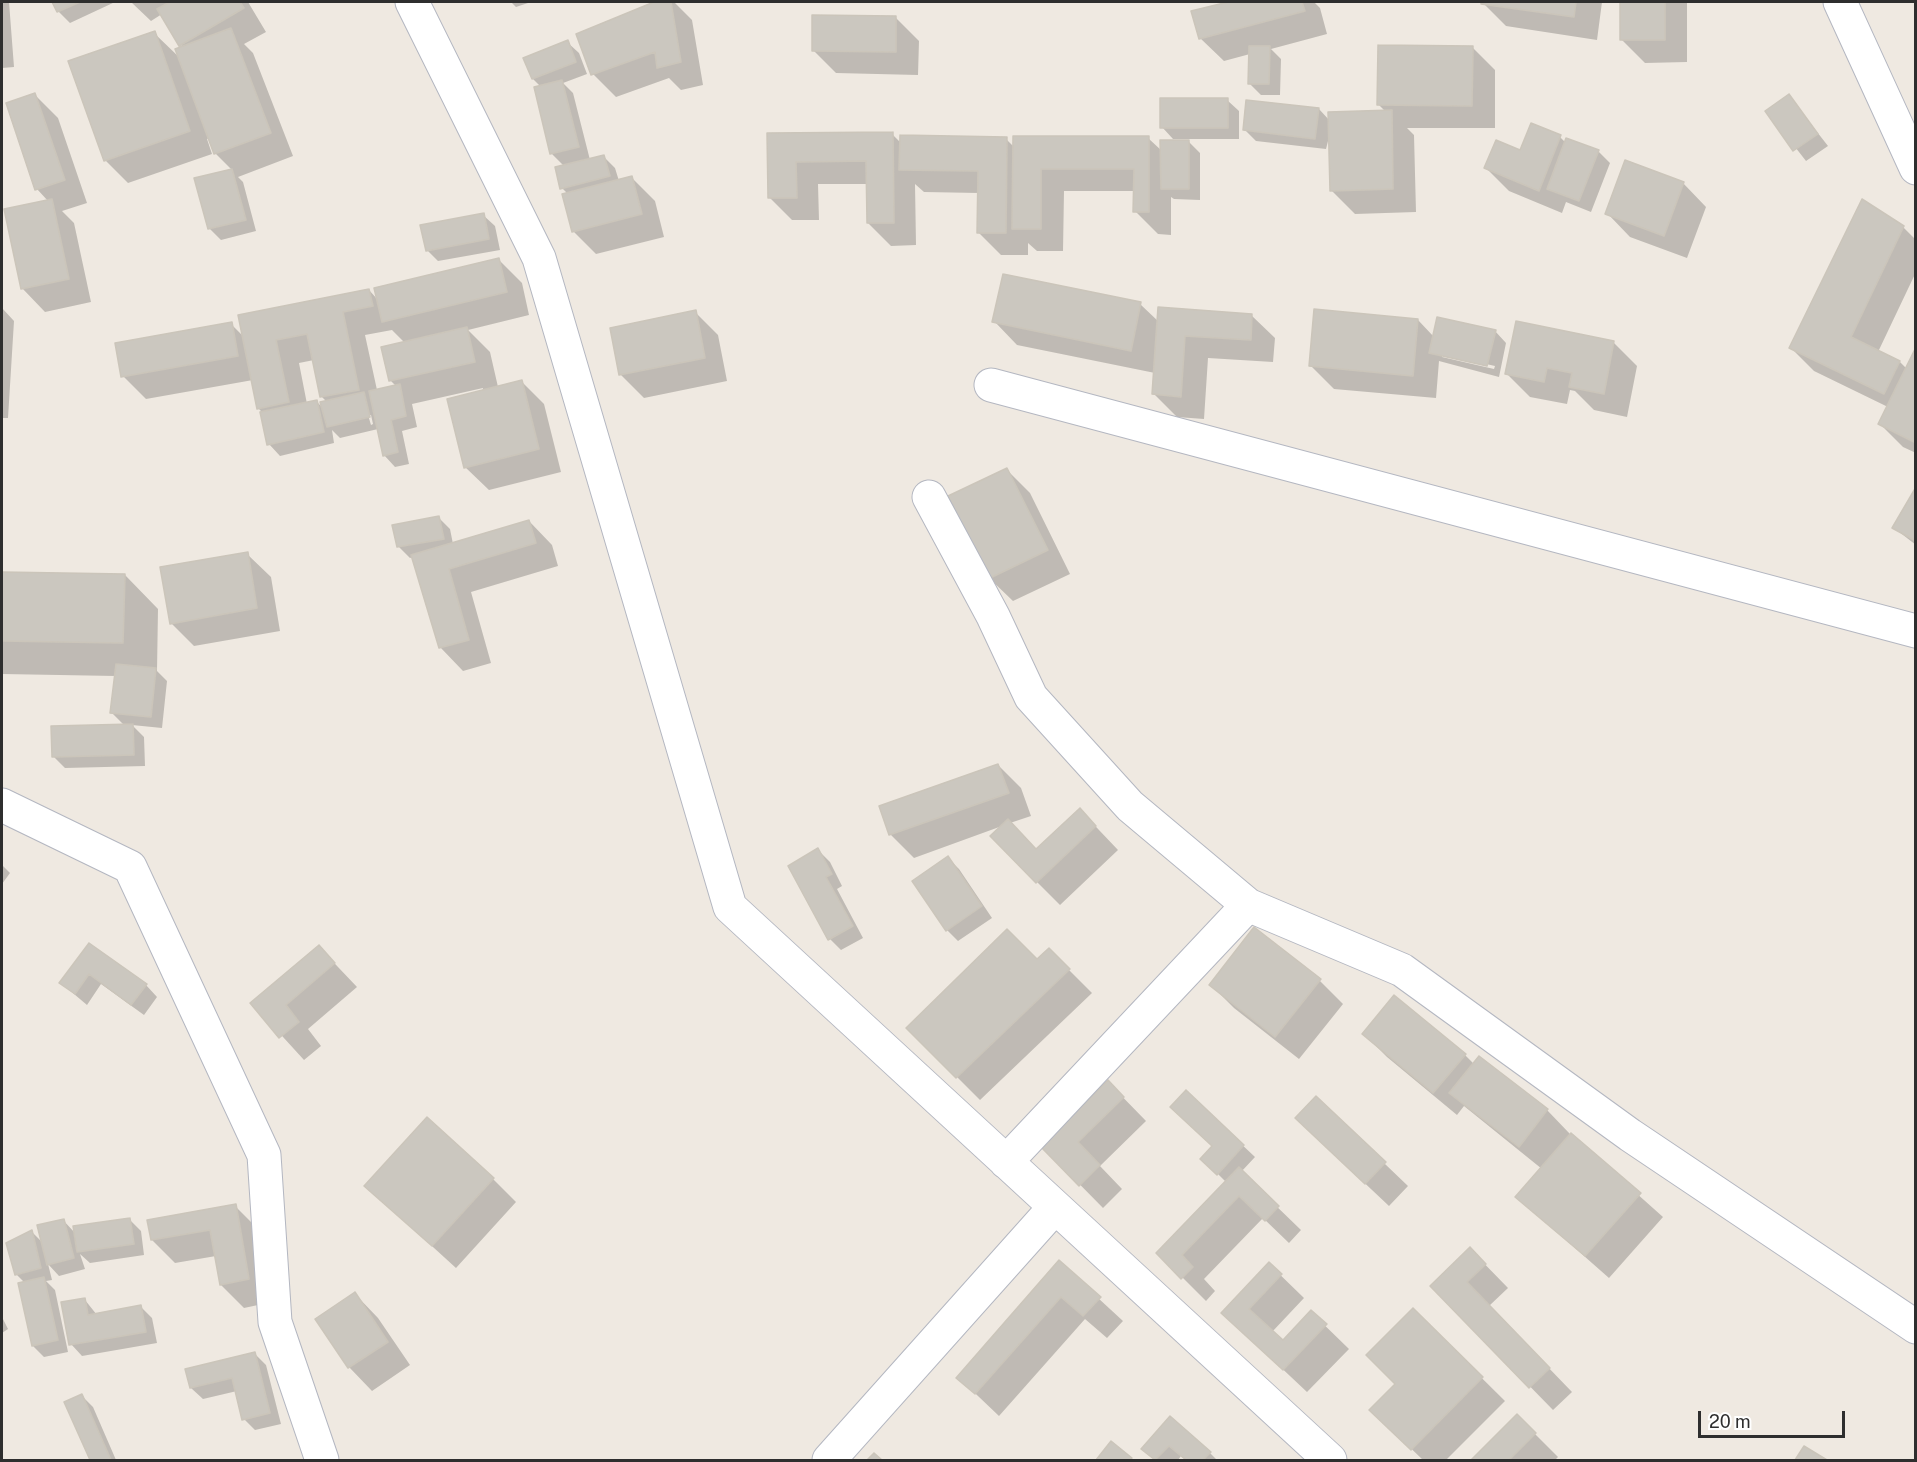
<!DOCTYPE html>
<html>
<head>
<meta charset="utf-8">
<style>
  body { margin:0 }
  #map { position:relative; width:1917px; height:1462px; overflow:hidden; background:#efe9e1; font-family:"Public Sans",sans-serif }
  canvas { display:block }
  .frame { position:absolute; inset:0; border:3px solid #2e2e2e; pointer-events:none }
  .scale { position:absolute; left:1698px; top:1411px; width:147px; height:27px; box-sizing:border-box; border:3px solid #2e2e2e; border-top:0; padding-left:8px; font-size:18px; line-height:21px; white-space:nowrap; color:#2e2e2e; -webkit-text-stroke:4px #fff; paint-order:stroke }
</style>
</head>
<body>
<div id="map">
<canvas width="1917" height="1462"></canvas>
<div class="frame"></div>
<div class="scale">20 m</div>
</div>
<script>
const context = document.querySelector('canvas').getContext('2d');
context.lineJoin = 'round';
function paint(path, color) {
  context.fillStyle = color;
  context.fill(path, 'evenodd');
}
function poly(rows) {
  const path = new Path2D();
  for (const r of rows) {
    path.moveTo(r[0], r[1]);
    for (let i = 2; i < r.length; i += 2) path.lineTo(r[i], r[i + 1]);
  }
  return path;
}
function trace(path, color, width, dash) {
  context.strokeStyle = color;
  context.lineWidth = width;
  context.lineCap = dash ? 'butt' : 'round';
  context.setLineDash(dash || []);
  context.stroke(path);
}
paint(poly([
  [2,2,9,2,14,67,2,68],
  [54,2,115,2,70,23,58,11],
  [131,2,248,2,266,32,244,44,253,53,293,156,238,177,243,182,256,231,221,240,209,228,232,170,215,153,210,138,207,139,212,154,128,183,105,160,154,33,180,58,183,48,162,14,151,21],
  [511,2,531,2,516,7],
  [658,2,674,2,692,20,703,85,681,90,669,78,616,97,593,74,578,35],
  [1234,2,1314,2,1320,8,1327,34,1271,49,1281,59,1280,95,1261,95,1250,84,1250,54,1224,61,1200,38,1193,12],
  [1482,2,1602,2,1597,40,1506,26],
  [1621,2,1687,2,1687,62,1645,63,1621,39],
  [896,18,919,41,918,75,836,73,813,50],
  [567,42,579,53,587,74,563,83,573,93,590,160,604,157,615,168,619,181,632,178,655,201,664,237,596,254,573,231,568,194,562,188,565,167,552,154,541,87,533,79],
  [1472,47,1495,70,1495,128,1407,128,1414,135,1416,212,1355,214,1332,191,1330,133,1326,149,1256,141,1245,130,1319,109,1330,121,1386,112,1379,105],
  [35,95,58,118,87,203,62,211,74,223,91,302,45,312,22,288,48,201,37,189],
  [1789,96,1828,146,1806,161,1767,111],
  [1227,100,1239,111,1239,139,1173,139,1162,127],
  [892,134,901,143,1006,139,1014,147,1148,138,1162,151,1189,142,1200,153,1200,200,1174,199,1171,197,1171,235,1158,234,1135,211,1135,191,1064,191,1063,251,1037,251,1028,243,1028,255,1001,255,978,232,979,193,924,192,915,184,916,245,891,246,868,223,868,184,818,184,819,220,792,220,769,197,769,135],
  [1560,137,1566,143,1598,151,1610,163,1591,212,1566,202,1562,213,1509,191,1486,168],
  [1683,183,1706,207,1687,258,1630,237,1607,213],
  [483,215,495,226,500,250,438,261,427,250],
  [1903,227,1916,240,1916,272,1878,352,1900,362,1907,369,1916,351,1916,453,1903,447,1880,424,1888,407,1814,371,1791,348],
  [499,260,522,283,529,315,468,330,490,352,498,387,521,381,544,404,561,472,489,490,465,467,483,388,412,404,417,427,402,431,409,464,395,467,384,455,378,429,340,438,332,430,334,443,280,456,269,444,263,413,258,408,253,380,146,399,123,376,231,324,244,337,369,290,378,300],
  [392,330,405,343,390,380,396,386,377,390,365,335],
  [314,360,321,396,327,402,324,409,317,402,307,404,299,363],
  [368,415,371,415,373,424,371,425],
  [1140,304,1159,322,1251,315,1275,338,1273,362,1208,358,1204,419,1177,417,1154,394,1155,373,1017,345,994,321],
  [2,308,14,321,8,418,2,418],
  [695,312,718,335,727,381,644,398,621,375],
  [1418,320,1434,337,1495,331,1506,343,1499,377,1439,361,1436,398,1334,389,1311,366],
  [1442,354,1495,366,1494,369,1442,357],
  [1613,342,1637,366,1627,417,1594,410,1575,391,1570,390,1567,404,1530,397,1507,374],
  [1007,470,1030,493,1070,574,1013,601,989,578],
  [1916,490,1916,545,1894,528],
  [439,518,450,529,453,544,529,521,552,545,558,566,471,592,491,663,463,671,440,647,413,557,410,558,398,546],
  [247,554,271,577,280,631,194,646,171,623],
  [2,573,125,575,158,609,157,671,167,681,162,728,132,725,144,737,145,766,65,768,54,757,125,726,112,713,116,676,2,674],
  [998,765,1021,788,1031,816,1010,823,1037,851,1080,810,1118,850,1060,905,1037,882,1002,826,914,858,891,835,881,807],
  [818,850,830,862,842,886,837,889,863,938,841,950,830,939],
  [948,858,959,869,992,918,958,941,947,930],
  [2,865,10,873,2,884],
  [1254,929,1320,981,1343,1004,1299,1059,1234,1008,1211,985],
  [89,945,146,985,157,997,144,1015,101,984,87,1005,61,983],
  [319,947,357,987,308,1029,321,1046,304,1060,252,1003],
  [1049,950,1092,993,980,1100,908,1028,1037,961],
  [1364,1034,1465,1055,1474,1064,1480,1058,1547,1110,1570,1134,1663,1217,1609,1278,1517,1197,1542,1169,1464,1106,1457,1115,1387,1057],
  [1108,1082,1146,1121,1100,1166,1122,1189,1103,1208,1043,1147],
  [1186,1092,1255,1157,1241,1172,1301,1230,1289,1243,1263,1218,1204,1279,1215,1291,1206,1301,1158,1253,1226,1182,1214,1170,1214,1147],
  [1316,1098,1408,1186,1389,1206,1320,1141],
  [493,1179,516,1202,456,1268,366,1186],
  [235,1206,258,1229,272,1302,244,1308,221,1285,216,1256,175,1263,152,1240],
  [129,1219,141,1231,144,1255,90,1263,80,1254,85,1269,59,1276,48,1264,52,1280,46,1281,55,1290,68,1352,44,1357,33,1346,25,1283,16,1274,31,1231,43,1243,63,1220,75,1233],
  [1470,1249,1508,1288,1489,1306,1572,1392,1553,1410,1432,1286],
  [1059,1262,1123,1321,1107,1338,1085,1319,999,1416,958,1377],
  [1269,1264,1304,1298,1272,1332,1283,1342,1311,1312,1349,1349,1307,1392,1223,1313],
  [355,1294,378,1318,410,1365,372,1391,349,1367,317,1320],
  [85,1300,97,1315,141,1307,152,1318,157,1343,82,1356,71,1344],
  [1413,1310,1505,1401,1446,1460,1423,1460,1371,1410,1397,1384],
  [2,1317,8,1329,2,1333],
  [255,1354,266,1365,281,1424,255,1430,244,1419,237,1391,203,1399,191,1388],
  [82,1396,93,1407,116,1460,92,1460,66,1403],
  [1517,1416,1558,1457,1555,1460,1473,1460],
  [1170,1418,1210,1453,1217,1460,1186,1460,1181,1456,1178,1460,1155,1460,1143,1449]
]), '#0003');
const building = poly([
  [52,2,80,2,57,12,52,2],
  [170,2,240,2,244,8,179,46,157,9,170,2],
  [654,2,671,2,681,62,657,68,655,52,591,75,576,34,654,2],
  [1228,2,1302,2,1305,11,1199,39,1191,11,1228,2],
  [1481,2,1576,2,1574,17,1481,4,1481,2],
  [1620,2,1665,2,1665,40,1620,40,1620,2],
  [812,15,896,16,896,52,812,51,812,15],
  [231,28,271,133,214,154,175,49,231,28],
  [155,31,190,131,104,161,68,61,155,31],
  [568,40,576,62,532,79,523,58,568,40],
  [1378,45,1473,46,1472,106,1377,105,1378,45],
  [1249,46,1270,46,1269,84,1248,84,1249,46],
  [562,80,579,147,550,154,534,87,562,80],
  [35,93,65,180,35,190,6,103,35,93],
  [1789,94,1818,134,1793,151,1765,111,1789,94],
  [1160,98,1228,98,1228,128,1160,128,1160,98],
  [1246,100,1319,108,1315,139,1243,130,1246,100],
  [1392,110,1393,189,1330,191,1328,112,1392,110],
  [1531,123,1561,135,1539,191,1484,168,1496,140,1520,150,1531,123],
  [893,132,894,223,867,223,866,161,796,162,797,198,768,198,767,133,893,132],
  [900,135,1007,137,1006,233,977,233,978,171,899,170,900,135],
  [1013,136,1149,136,1149,212,1133,212,1134,169,1041,169,1041,229,1012,229,1013,136],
  [1566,138,1599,150,1579,201,1547,189,1566,138],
  [1160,140,1189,140,1189,189,1161,189,1160,140],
  [604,155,610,176,560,189,555,167,604,155],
  [1625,160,1684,182,1664,236,1605,214,1625,160],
  [232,169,246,220,208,229,194,178,232,169],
  [632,176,642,214,572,232,562,194,632,176],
  [52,199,69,279,21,289,4,209,52,199],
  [1862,199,1904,226,1851,337,1900,361,1884,394,1789,348,1862,199],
  [484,213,489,239,426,251,420,225,484,213],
  [499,258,507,292,382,322,374,288,499,258],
  [1003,274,1141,302,1131,351,992,322,1003,274],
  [369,289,373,306,343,312,359,390,320,397,307,334,276,340,289,402,257,409,238,315,369,289],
  [1158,307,1252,314,1251,340,1185,336,1181,397,1152,394,1158,307],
  [1314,309,1418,319,1413,376,1309,366,1314,309],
  [696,310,705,358,619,375,610,328,696,310],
  [1437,317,1496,330,1487,366,1429,353,1437,317],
  [1516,321,1614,341,1604,394,1569,387,1572,373,1547,368,1544,382,1505,374,1516,321],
  [232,322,238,356,121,377,115,343,232,322],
  [467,327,475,362,389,381,381,347,467,327],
  [1916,347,1916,443,1878,424,1916,347],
  [522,380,539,449,464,468,447,399,522,380],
  [400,384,406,416,391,420,398,452,383,456,369,391,400,384],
  [364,392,370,417,327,427,320,402,364,392],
  [317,400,324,432,267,445,260,412,317,400],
  [1007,468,1048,550,988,579,948,496,1007,468],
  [1916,487,1916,541,1892,528,1916,487],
  [439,516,444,539,397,547,392,525,439,516],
  [529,520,536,543,449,569,469,640,439,648,411,555,529,520],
  [248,552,257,608,170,624,160,567,248,552],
  [2,572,125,574,123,643,2,641,2,572],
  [116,664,156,668,151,717,110,713,116,664],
  [133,724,134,755,52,757,51,726,133,724],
  [998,764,1009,793,889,835,879,806,998,764],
  [1080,808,1096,826,1036,883,990,836,1008,819,1036,849,1080,808],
  [818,848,832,874,826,877,853,926,828,940,788,866,818,848],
  [948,856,982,906,946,931,912,881,948,856],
  [1254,927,1321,979,1275,1037,1209,985,1254,927],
  [1007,929,1037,959,1049,948,1070,969,956,1078,906,1028,1007,929],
  [89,943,147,984,131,1005,89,974,75,994,59,983,89,943],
  [319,945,335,963,286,1005,299,1022,279,1038,250,1003,319,945],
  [1394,995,1466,1054,1433,1093,1362,1034,1394,995],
  [1479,1056,1548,1109,1519,1147,1449,1093,1479,1056],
  [1108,1080,1124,1097,1078,1142,1100,1165,1079,1186,1041,1147,1108,1080],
  [1186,1090,1244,1145,1217,1175,1200,1159,1212,1146,1170,1107,1186,1090],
  [1316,1096,1386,1162,1365,1184,1295,1118,1316,1096],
  [427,1117,494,1178,432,1246,364,1186,427,1117],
  [1571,1133,1641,1193,1585,1256,1515,1197,1571,1133],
  [1239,1167,1279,1206,1265,1221,1239,1196,1182,1255,1193,1267,1181,1279,1156,1253,1239,1167],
  [236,1204,249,1279,220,1285,210,1230,151,1240,147,1220,236,1204],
  [130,1218,134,1244,77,1252,73,1226,130,1218],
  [64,1219,74,1258,47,1265,37,1225,64,1219],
  [32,1230,41,1268,15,1275,6,1243,32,1230],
  [1470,1247,1486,1264,1467,1282,1550,1368,1529,1388,1430,1286,1470,1247],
  [1059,1260,1101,1297,1083,1316,1061,1297,975,1394,956,1378,1059,1260],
  [1269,1262,1282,1274,1249,1309,1283,1340,1311,1310,1327,1324,1283,1370,1221,1313,1269,1262],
  [44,1277,58,1340,32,1346,18,1283,44,1277],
  [355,1292,388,1342,348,1368,315,1319,355,1292],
  [85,1298,88,1315,141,1305,146,1332,69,1345,61,1302,85,1298],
  [1413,1308,1483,1377,1411,1450,1369,1410,1395,1384,1366,1355,1413,1308],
  [255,1352,270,1413,242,1420,232,1378,190,1388,185,1369,255,1352],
  [82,1394,111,1460,90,1460,64,1402,82,1394],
  [1517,1414,1536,1433,1509,1460,1471,1460,1517,1414],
  [1170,1416,1211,1452,1203,1460,1186,1460,1169,1446,1155,1460,1141,1449,1170,1416],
  [1111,1441,1132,1458,1130,1460,1096,1460,1111,1441],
  [1804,1446,1827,1460,1795,1460,1804,1446],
  [874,1453,882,1460,867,1460,874,1453]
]);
paint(building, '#cbc7bf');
trace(building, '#cbc5ba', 1.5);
const street = poly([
  [412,2,539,258,730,907,1330,1460],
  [1840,2,1916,168],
  [991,385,1916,631],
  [929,497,993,616,1031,697,1130,806,1248,905,1402,970,1630,1135,1916,1327],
  [2,805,130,867,264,1155,275,1322,322,1460],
  [1006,1162,1248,905],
  [829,1460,1055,1207]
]);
trace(street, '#b4b7c1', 35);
trace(street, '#fff', 33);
</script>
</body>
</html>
